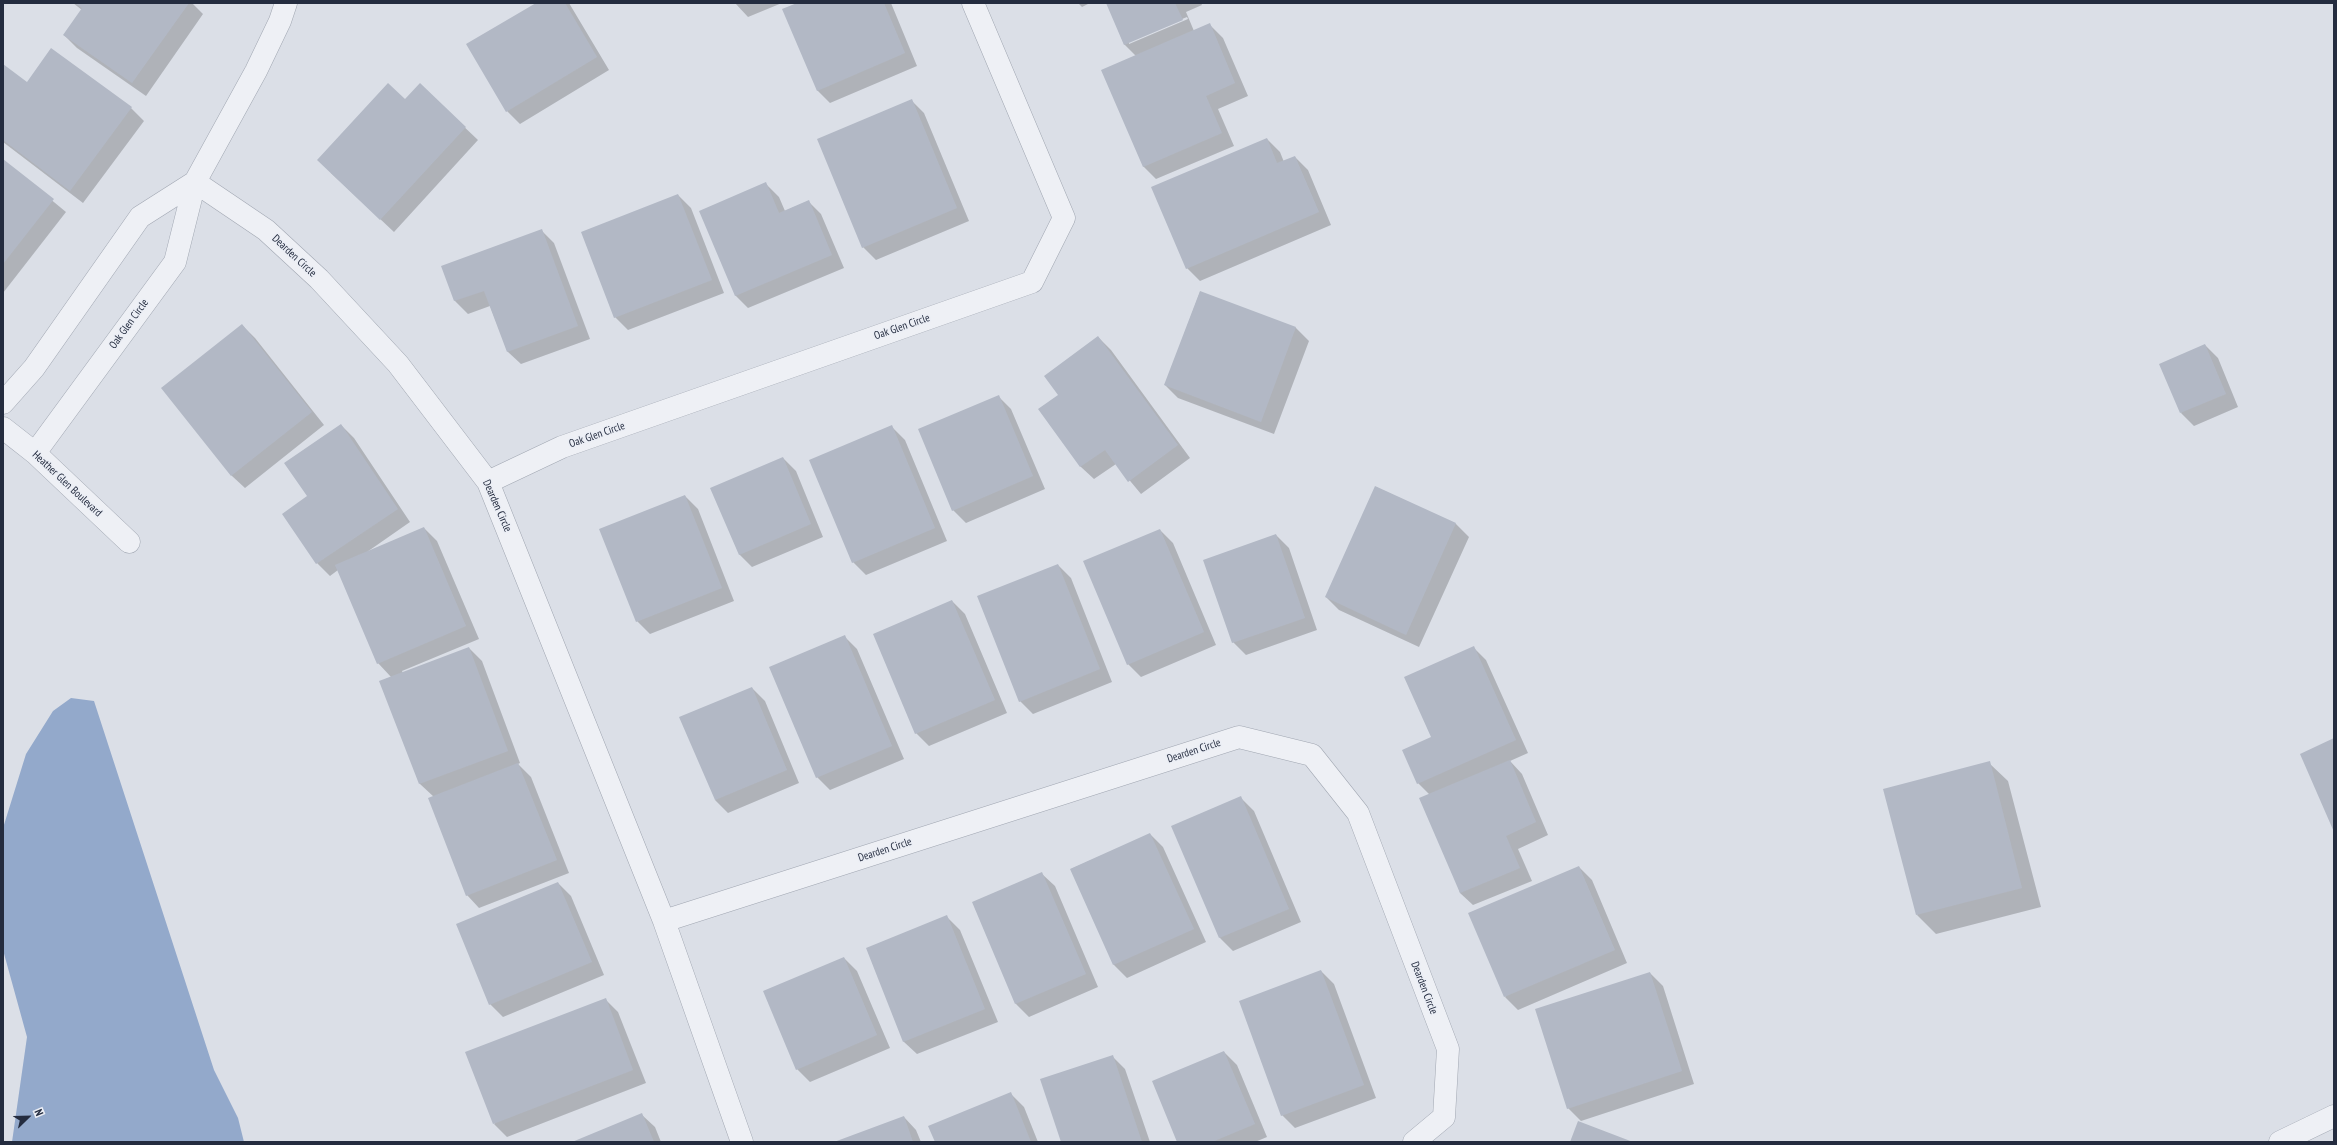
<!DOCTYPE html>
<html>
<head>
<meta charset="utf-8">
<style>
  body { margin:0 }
  #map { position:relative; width:2337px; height:1145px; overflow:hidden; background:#dbdfe7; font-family:"PT Sans Narrow",sans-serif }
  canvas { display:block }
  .frame { position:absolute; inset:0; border:4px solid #242c3f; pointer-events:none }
  .north { position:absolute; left:8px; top:1097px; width:40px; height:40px; -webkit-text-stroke:3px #ebeef5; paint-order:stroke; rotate:67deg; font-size:11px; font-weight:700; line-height:16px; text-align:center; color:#242c3f }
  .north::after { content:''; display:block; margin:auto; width:14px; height:18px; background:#242c3f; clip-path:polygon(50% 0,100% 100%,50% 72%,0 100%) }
</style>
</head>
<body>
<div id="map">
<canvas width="2337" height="1145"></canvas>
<div class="frame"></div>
<div class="north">N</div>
</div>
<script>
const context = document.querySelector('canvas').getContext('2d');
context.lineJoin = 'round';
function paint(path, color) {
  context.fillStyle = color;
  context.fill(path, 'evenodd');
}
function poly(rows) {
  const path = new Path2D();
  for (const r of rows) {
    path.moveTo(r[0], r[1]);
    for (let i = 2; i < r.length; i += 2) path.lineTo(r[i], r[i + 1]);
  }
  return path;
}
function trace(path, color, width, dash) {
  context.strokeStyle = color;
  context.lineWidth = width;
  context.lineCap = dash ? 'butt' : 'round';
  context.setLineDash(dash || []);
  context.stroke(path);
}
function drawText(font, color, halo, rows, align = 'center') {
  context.font = font + ' "PT Sans Narrow",sans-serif';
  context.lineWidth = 3;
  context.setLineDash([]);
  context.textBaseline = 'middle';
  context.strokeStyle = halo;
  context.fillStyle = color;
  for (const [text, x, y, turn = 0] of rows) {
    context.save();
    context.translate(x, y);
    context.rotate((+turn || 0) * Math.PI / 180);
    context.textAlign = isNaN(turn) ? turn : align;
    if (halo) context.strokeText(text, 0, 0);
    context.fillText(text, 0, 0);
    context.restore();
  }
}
paint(poly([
  [71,698,94,701,214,1070,238,1118,244,1142,12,1142,27,1037,3,950,3,828,26,754,53,711]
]), '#93a9cb');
paint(poly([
  [73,3,192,3,203,14,146,96,77,48,64,35,82,10],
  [538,3,569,3,609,70,520,124,507,111],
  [735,3,782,3,748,17],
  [800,3,891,3,917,66,830,103,817,90],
  [1078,3,1090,3,1082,7],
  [1107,3,1201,3,1202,5,1186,12,1194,31,1210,25,1223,38,1248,96,1218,109,1234,146,1156,179,1143,166,1136,56,1124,44],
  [1187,17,1188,19,1129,44,1129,41],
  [3,65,27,83,131,108,144,121,83,203,3,142],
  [420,85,478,140,394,232,331,173],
  [911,100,924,113,969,221,876,260,863,247],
  [1267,139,1280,152,1284,162,1295,157,1308,170,1331,225,1200,281,1187,268],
  [3,160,66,212,3,293],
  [766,184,779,197,785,211,808,201,821,214,844,268,748,308,735,295],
  [678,195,691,208,724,293,628,330,615,317],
  [541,230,554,243,590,339,521,364,508,352,490,306,468,314,455,301,443,267],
  [1200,292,1296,328,1309,341,1274,434,1178,398,1165,385],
  [242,325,255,338,324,425,245,488,232,476,162,388],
  [1098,337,1111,350,1190,458,1141,494,1116,464,1094,479,1081,467,1040,410,1060,395],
  [2205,345,2218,358,2238,407,2194,426,2181,413],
  [998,396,1011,409,1045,489,966,523,953,510],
  [341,425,354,438,410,522,367,552,424,528,437,541,479,639,402,671,403,673,469,648,482,661,520,763,518,764,531,777,569,873,479,908,467,895,434,797,420,784,381,681,391,677,378,663,338,570,330,576,317,563,308,497],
  [892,427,905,440,947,541,866,575,853,562],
  [783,458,796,471,823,537,752,567,739,554],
  [1376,487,1456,524,1469,537,1419,647,1339,610,1326,597],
  [685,496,698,509,734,601,650,634,637,621],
  [1160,530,1173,543,1216,645,1141,677,1128,664],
  [1276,535,1289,548,1317,630,1246,655,1233,642],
  [1058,565,1071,578,1112,682,1033,714,1020,701],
  [952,601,965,614,1007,713,929,746,916,733],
  [844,636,857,649,904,759,830,790,817,777],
  [1473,647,1486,660,1528,753,1510,761,1522,774,1548,835,1518,849,1532,881,1473,905,1460,893,1430,795,1418,783,1432,737],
  [752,688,765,701,799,783,728,813,715,800],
  [1989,763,2008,781,2041,907,1936,934,1917,915],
  [1241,798,1254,811,1301,922,1233,951,1220,938,1173,826],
  [1150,834,1163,847,1206,942,1127,978,1114,965,1071,869],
  [1579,867,1592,880,1627,963,1518,1010,1505,997],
  [1042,874,1055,886,1098,987,1029,1017,1016,1004,973,903],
  [558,883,571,896,604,975,503,1017,490,1004],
  [947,917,960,930,998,1022,917,1054,904,1042,867,949],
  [844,958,857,971,890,1048,810,1082,797,1069],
  [1321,971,1334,984,1376,1098,1295,1128,1282,1115],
  [1650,973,1663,986,1694,1084,1581,1121,1568,1108],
  [605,999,618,1012,646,1083,507,1137,494,1124],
  [1224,1052,1237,1065,1267,1137,1255,1142,1178,1142],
  [1112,1056,1125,1069,1150,1142,1062,1142],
  [1011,1094,1024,1107,1038,1142,936,1142],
  [642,1115,655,1127,661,1142,574,1142],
  [904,1117,916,1130,921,1142,837,1142]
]), '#0003');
paint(poly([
  [75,3,189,3,132,83,63,35,82,8],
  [536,3,565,3,597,57,506,112,466,44],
  [797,3,884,3,905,53,817,91,782,9],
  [1106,3,1175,3,1183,20,1124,45],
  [1210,23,1235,83,1206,96,1222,133,1143,167,1101,70],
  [51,48,132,107,70,191,3,140,3,64,27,82],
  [388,83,405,99,420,83,466,127,380,220,317,160],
  [912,99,957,208,862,248,817,139],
  [1267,138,1277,163,1295,156,1319,212,1186,269,1151,187],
  [3,159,54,199,3,264],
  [766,182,779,213,809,200,832,255,735,296,699,211],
  [678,194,712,280,614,318,581,232],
  [542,229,578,326,507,352,484,291,454,301,441,266],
  [1200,291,1296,327,1261,422,1164,385],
  [242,324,312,412,231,476,161,388],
  [1098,336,1178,445,1128,482,1105,450,1080,467,1038,409,1058,395,1044,376],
  [2205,344,2226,394,2180,413,2159,364],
  [999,395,1033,476,952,511,918,429],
  [341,424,398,509,316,564,282,514,307,496,284,463],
  [892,425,935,528,852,563,809,460],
  [783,457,811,524,739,555,710,488],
  [1375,486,1456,523,1406,635,1325,597],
  [685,495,722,588,636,622,599,529],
  [424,527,466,626,377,664,335,565],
  [1160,529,1204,632,1127,665,1083,561],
  [1276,534,1305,618,1232,643,1203,560],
  [1058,564,1100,669,1019,702,977,596],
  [952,600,995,700,915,734,873,634],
  [845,635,892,746,816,778,769,667],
  [1474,646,1516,740,1417,784,1402,750,1431,737,1404,677],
  [469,647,508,751,419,784,379,681],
  [752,687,787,770,715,800,679,717],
  [2334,738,2334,832,2300,754],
  [1510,760,1536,822,1506,836,1520,868,1460,893,1419,798],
  [1990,761,2022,888,1916,915,1883,789],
  [518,763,557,860,466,896,428,798],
  [1241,796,1289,909,1219,938,1171,826],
  [1150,833,1194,929,1113,965,1070,869],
  [1579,866,1615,950,1504,997,1468,913],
  [1042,872,1086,974,1015,1004,972,902],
  [558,882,592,962,489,1005,456,924],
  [947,915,985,1009,903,1042,866,948],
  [844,957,877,1035,796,1070,763,991],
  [1321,970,1364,1085,1281,1116,1239,1001],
  [1650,972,1682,1071,1567,1109,1535,1009],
  [606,998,633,1070,493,1124,465,1052],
  [1224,1051,1255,1124,1212,1142,1177,1142,1152,1081],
  [1113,1055,1142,1142,1061,1142,1040,1079],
  [1011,1092,1031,1142,935,1142,928,1126],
  [642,1113,654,1142,572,1142],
  [904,1116,913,1142,834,1142],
  [1578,1121,1633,1142,1570,1142]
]), '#b2b8c5');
const minor = poly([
  [195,182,266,230,319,279,398,364,488,482,664,921,742,1142],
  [3,403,34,368,140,217,195,182],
  [3,428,35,453,129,542],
  [35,453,175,262,195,182,256,71,280,21,286,3],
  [488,482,562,447,1032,282,1064,218,973,3],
  [664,921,1239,737,1312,755,1358,813,1448,1049,1444,1117,1414,1142],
  [2280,1142,2334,1116]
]);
trace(minor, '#a0a6b1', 23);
trace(minor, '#eef0f5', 22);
drawText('11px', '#242c3f', '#ebeef5', [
  ["Dearden Circle",294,256,43],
  ["Oak Glen Circle",129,324,-54],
  ["Oak Glen Circle",902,327,-19],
  ["Oak Glen Circle",597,435,-19],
  ["Heather Glen Boulevard",67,484,43],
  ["Dearden Circle",497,506,66],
  ["Dearden Circle",1194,751,-18],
  ["Dearden Circle",885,850,-18],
  ["Dearden Circle",1424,988,69]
]);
</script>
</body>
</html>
